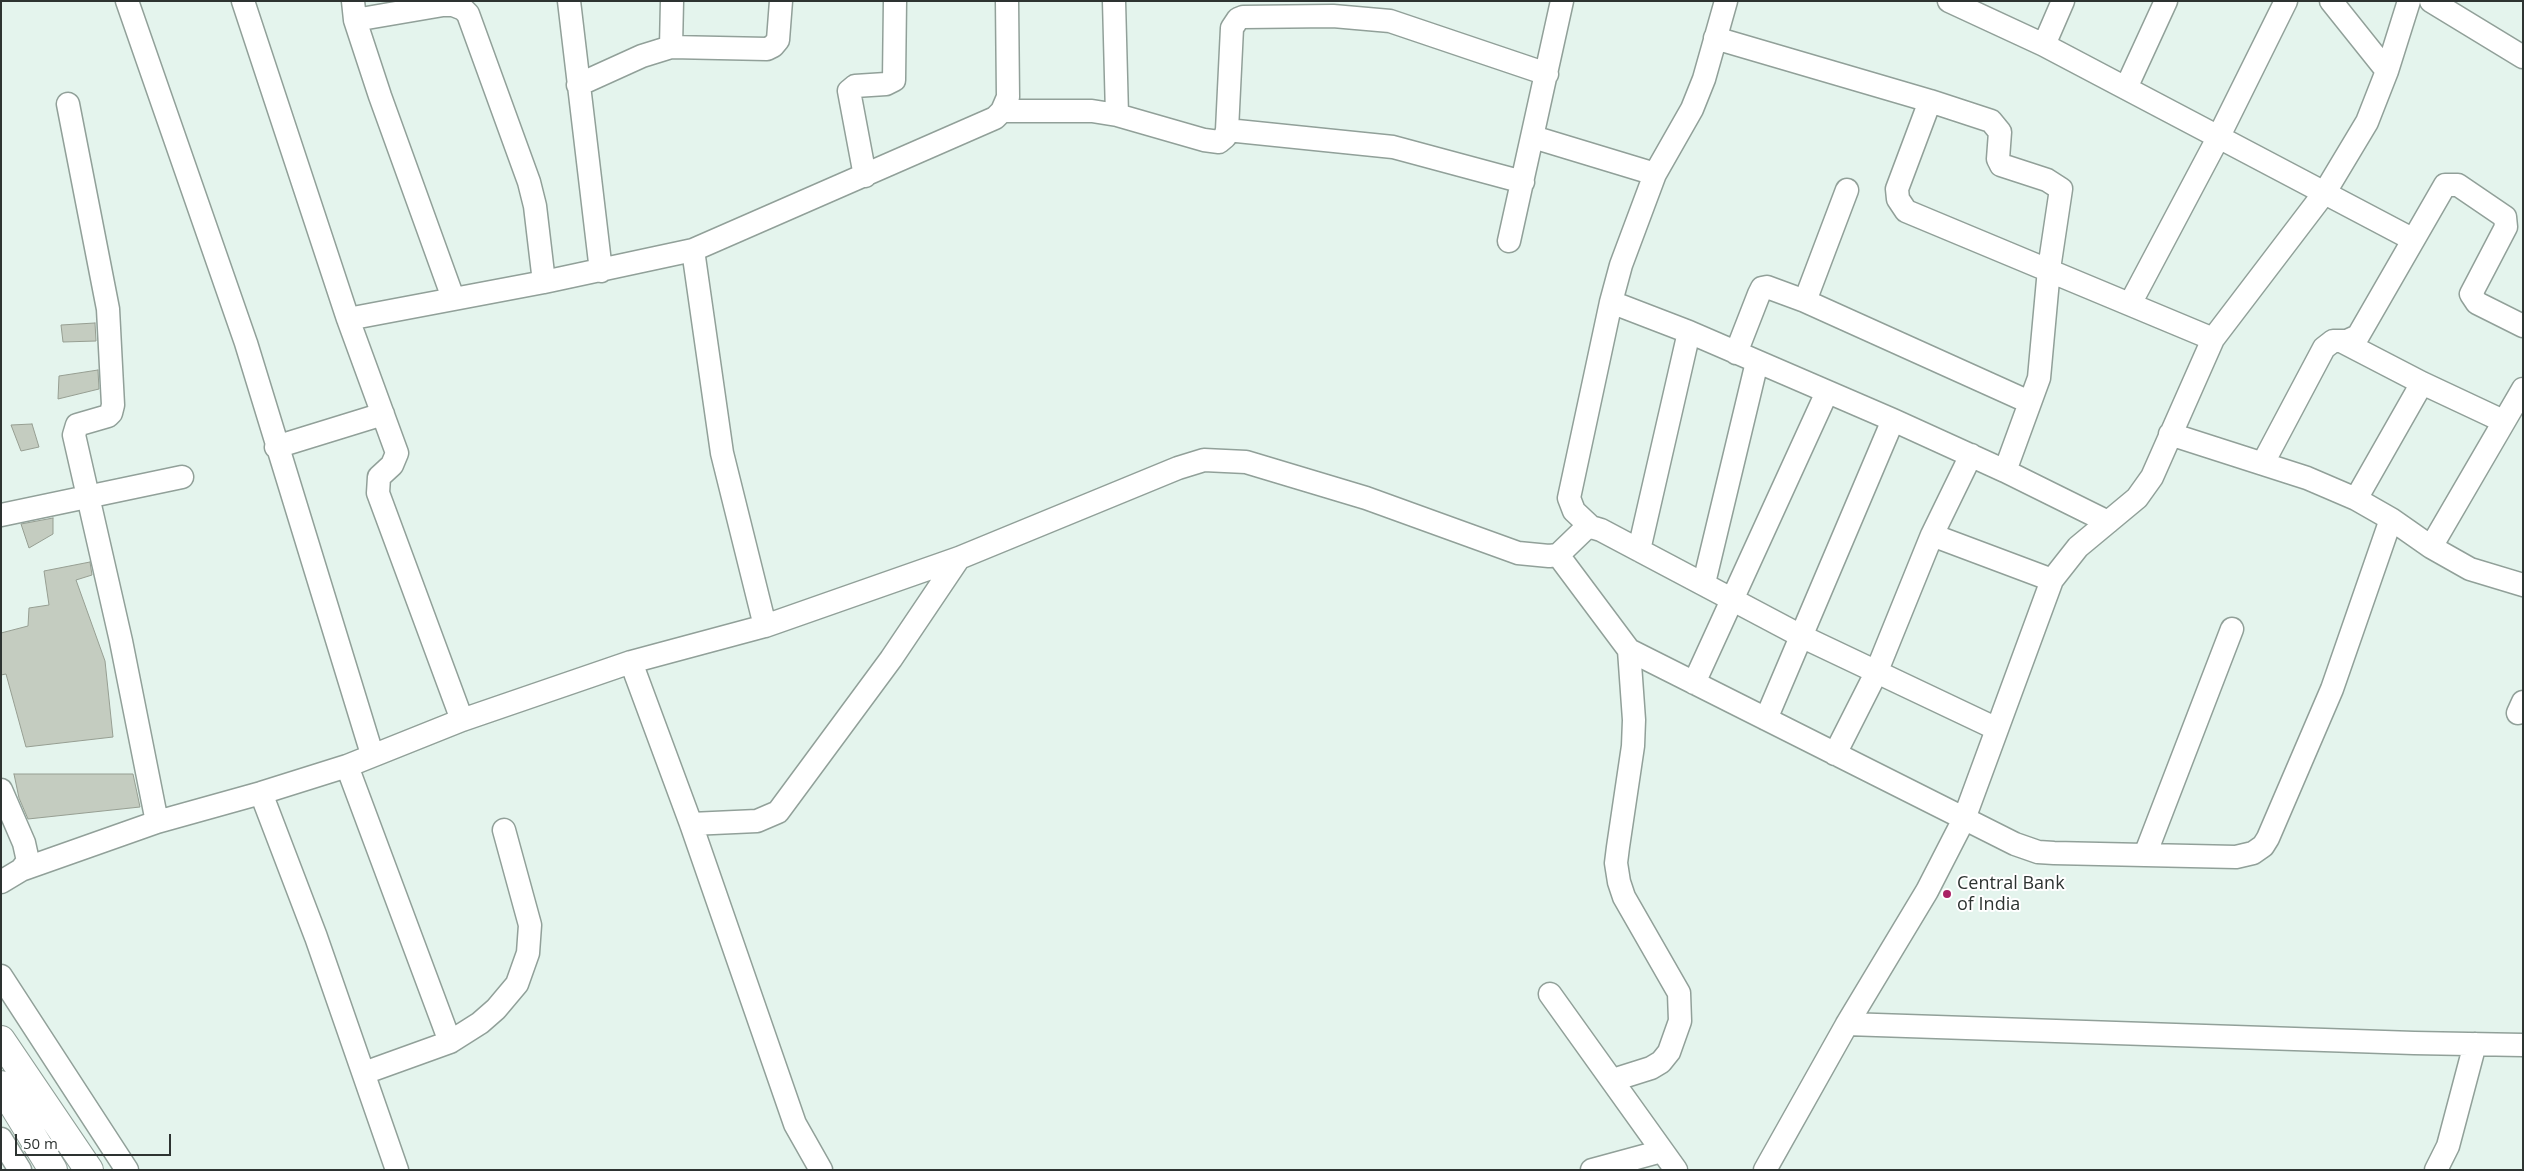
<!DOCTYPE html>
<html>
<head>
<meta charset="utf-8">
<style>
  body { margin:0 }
  #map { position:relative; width:2524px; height:1171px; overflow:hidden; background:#e4f4ed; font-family:"Open Sans",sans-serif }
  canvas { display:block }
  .frame { position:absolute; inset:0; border:2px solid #2d3331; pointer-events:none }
  .scale { position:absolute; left:15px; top:1134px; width:156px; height:22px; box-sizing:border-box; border:2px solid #2d3331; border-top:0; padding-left:6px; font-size:15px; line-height:18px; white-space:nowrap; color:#2d3331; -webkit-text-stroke:4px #fff; paint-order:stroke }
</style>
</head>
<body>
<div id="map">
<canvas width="2524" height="1171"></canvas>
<div class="frame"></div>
<div class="scale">50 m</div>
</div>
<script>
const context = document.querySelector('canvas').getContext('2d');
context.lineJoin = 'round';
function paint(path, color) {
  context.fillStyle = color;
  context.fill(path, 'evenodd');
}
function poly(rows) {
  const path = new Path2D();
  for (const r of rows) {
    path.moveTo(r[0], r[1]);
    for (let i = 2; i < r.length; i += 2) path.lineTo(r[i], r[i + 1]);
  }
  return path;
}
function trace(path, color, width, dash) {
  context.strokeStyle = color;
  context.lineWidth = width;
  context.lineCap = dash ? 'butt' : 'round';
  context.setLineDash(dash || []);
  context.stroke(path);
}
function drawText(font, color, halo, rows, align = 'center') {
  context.font = font + ' "Open Sans",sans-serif';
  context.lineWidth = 4;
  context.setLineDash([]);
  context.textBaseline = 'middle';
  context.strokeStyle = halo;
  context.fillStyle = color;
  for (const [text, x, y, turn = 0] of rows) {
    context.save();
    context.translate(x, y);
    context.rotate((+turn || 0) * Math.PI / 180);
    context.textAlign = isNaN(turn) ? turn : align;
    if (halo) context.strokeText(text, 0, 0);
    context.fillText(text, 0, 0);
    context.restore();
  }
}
const building = poly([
  [95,323,96,341,63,342,61,325,95,323],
  [98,370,99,389,58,399,59,376,98,370],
  [32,424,39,447,21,451,11,425,32,424],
  [53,518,53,534,29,548,21,524,53,518],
  [90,562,92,575,76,580,105,661,113,737,26,747,6,674,1,675,1,633,28,626,29,608,49,605,44,571,90,562],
  [14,774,133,774,140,807,28,819,19,798,14,774]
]);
paint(building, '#c4ccc0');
trace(building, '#969e92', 1);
const minor = poly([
  [127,1,246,343,372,754],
  [243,1,348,319,397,453,392,465,379,477,378,493,462,720],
  [353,1,355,20,380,96,453,298],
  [569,1,601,271],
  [1114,1,1117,115],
  [1949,1,2044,45,2412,239],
  [2331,1,2387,71],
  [2431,1,2523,57],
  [355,20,443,5,453,5,463,9,468,14,529,182,535,206,544,282],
  [1715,38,1930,101,1991,121,2000,132,1998,159,2001,165,2047,180,2061,189,2049,269,2039,378,2005,471],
  [2044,45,2063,1],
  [671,47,672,1],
  [578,85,642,56,671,47,767,49,773,46,778,40,781,1],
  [2126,88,2166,1],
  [1930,101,1897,189,1898,199,1906,211,2213,339],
  [68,104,108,309,113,405,111,413,108,416,77,425,74,435,121,641,157,822],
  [1002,111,1092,111,1117,115,1204,140,1219,142,1225,137,1227,130,1232,28,1238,19,1243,17,1333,16,1390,21,1547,74],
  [1227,130,1393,147,1523,182],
  [1533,137,1655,174],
  [865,176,849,91,855,86,886,84,894,80,895,1],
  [1509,241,1562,1],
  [693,250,722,453,765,626],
  [1805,301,1847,190],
  [1611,302,1689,332,1893,420,2005,471,2108,522],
  [2130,304,2218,138,2286,1],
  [348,319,544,282,693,250,995,118,1002,111,1008,97,1007,1],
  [2341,341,2422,383,2503,421],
  [1736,353,1759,294,1762,288,1767,287,1805,301,2029,402],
  [276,447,383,414],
  [2263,463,2324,348,2333,341,2347,341,2358,336,2445,185,2458,185,2505,217,2506,227,2471,294,2477,303,2523,326],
  [2356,499,2422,383],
  [1,515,182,477],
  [2391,519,2431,547,2470,569,2523,585],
  [1591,527,1574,511,1569,498,1611,302,1621,265,1655,174,1692,109,1704,79,1726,1],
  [1932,535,2052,580],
  [2431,547,2523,389],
  [1639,550,1689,332],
  [1558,555,1629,650,2015,844,2038,852,2054,853,2236,857,2253,853,2263,846,2268,838,2332,689,2391,519,2356,499,2307,478,2170,434],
  [1704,583,1757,362],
  [631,662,691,824,795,1124,821,1170],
  [1694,683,1827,392],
  [2518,713,2523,702],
  [1766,719,1893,420],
  [1835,754,1876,673,1932,535,1971,455],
  [347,766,450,1042],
  [1,790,24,843,28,861,21,870,1,882],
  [261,793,316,937,397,1170],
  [691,824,757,821,778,812,891,659,959,558],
  [2145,855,2232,629],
  [21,870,157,822,261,793,347,766,462,720,631,662,765,626,959,558,1178,468,1204,460,1246,462,1366,498,1518,553,1549,556,1558,555,1585,529,1591,527,1601,530,1803,637,1997,729],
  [1,976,127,1170],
  [1550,994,1676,1170],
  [1847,1024,2414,1043,2523,1045],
  [364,1073,450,1042,480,1023,496,1009,517,984,528,953,530,925,504,830],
  [1613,1080,1651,1068,1661,1062,1669,1052,1680,1021,1679,993,1624,897,1619,882,1616,863,1618,847,1633,746,1634,720,1629,650],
  [1,1139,20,1170],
  [1592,1170,1662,1151],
  [1765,1170,1847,1024,1927,891,1964,819,2052,580,2078,547,2137,498,2152,477,2213,339,2325,192,2367,122,2387,71,2409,1],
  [2436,1170,2448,1146,2475,1044]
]);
const major = poly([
  [1,1040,89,1170],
  [1,1085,53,1170]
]);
trace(minor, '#91a099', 25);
trace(major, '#91a099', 30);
trace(minor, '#fff', 22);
trace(major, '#fff', 28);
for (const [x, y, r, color] of [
  [1947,894,5,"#aa2165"]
]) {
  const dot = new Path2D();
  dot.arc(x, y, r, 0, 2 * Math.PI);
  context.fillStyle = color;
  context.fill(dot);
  trace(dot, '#fff', 2);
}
drawText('18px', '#2d3331', '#fff', [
  ["Central Bank",1957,884],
  ["of India",1957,905]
], 'left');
</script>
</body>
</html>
